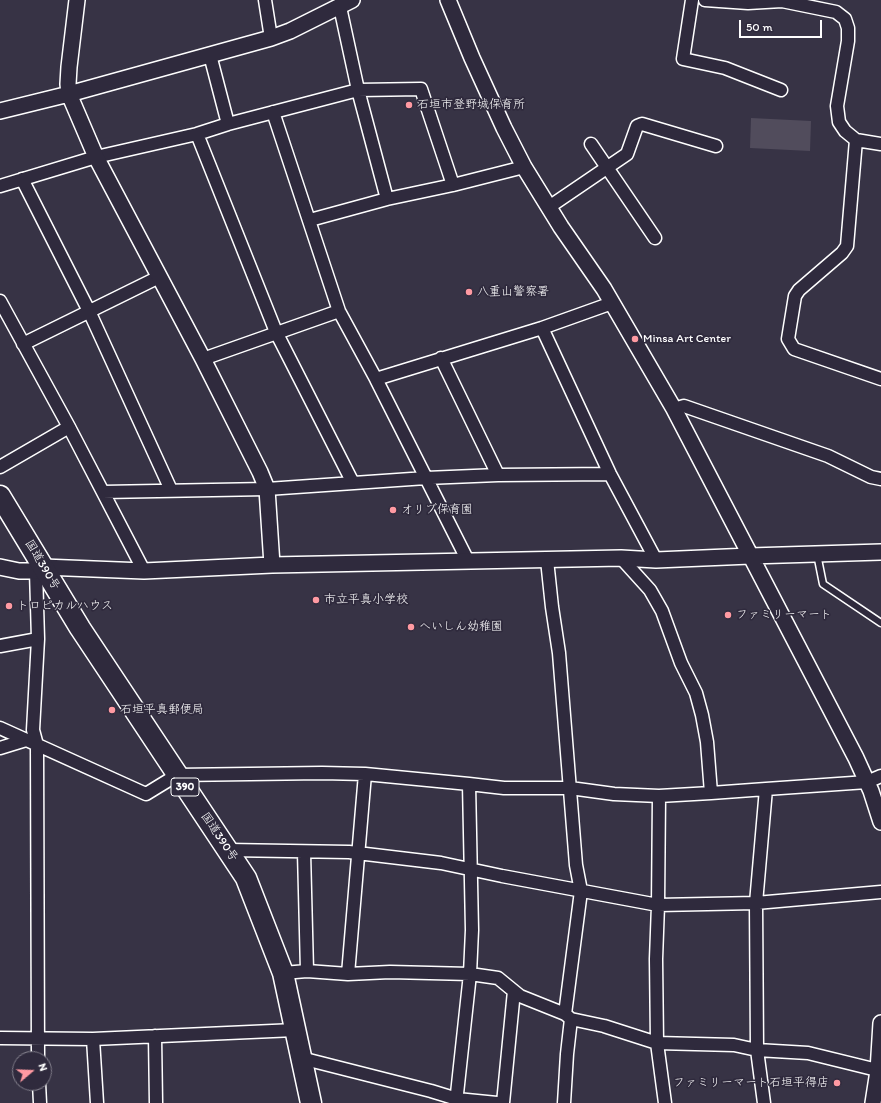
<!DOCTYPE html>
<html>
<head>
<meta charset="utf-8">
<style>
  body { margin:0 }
  #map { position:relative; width:881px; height:1103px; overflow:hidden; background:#373345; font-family:Itim,sans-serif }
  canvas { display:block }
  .north { position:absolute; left:12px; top:1051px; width:40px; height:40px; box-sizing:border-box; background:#2f2a3d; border:1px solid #827f8b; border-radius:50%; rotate:71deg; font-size:11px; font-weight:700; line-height:16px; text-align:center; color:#fff }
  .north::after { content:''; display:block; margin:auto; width:14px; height:18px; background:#ff9aa2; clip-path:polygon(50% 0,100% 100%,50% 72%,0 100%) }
  .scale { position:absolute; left:739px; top:20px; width:83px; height:18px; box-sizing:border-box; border:2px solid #fff; border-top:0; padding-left:5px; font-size:12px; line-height:14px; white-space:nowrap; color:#fff; -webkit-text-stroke:3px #2f2a3d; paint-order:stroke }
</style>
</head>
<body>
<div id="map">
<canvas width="881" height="1103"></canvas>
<div class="north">N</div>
<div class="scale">50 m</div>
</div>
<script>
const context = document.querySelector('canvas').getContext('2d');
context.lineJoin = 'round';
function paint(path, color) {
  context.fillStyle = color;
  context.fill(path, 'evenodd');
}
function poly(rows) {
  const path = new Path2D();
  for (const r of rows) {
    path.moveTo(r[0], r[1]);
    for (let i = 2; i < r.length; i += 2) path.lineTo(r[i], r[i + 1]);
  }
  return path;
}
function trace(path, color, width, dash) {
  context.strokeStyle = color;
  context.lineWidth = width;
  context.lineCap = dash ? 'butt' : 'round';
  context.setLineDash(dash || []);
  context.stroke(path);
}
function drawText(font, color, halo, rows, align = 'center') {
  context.font = font + ' Itim,"Klee One",sans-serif';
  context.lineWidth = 3.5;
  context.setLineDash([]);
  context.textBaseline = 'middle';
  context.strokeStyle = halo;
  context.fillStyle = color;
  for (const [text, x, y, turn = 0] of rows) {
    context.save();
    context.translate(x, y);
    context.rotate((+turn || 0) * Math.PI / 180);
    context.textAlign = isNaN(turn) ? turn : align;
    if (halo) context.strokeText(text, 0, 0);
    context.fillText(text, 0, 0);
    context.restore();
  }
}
paint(poly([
  [751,118,811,121,810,151,750,148]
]), '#514c5c');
const service = poly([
  [817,554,823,584,881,623]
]);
const minor = poly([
  [265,0,271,38],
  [692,0,683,59,725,68,781,90],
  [705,0,748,3,782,1,836,12,845,19,848,28,848,41,837,106,839,122,845,131,856,140,881,144],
  [340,7,358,90,387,199],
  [210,55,228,124],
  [273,112,339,311,376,379,468,561],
  [197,134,276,332,353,483],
  [856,140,847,246,842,253,799,290,795,296,788,339,794,349,881,379],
  [591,144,655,238],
  [22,179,89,311,171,490],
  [0,186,96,157,197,134,228,124,358,90,421,89,453,185],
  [549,207,627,154,637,126,642,124,716,146],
  [310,220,387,199,453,185,524,167],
  [0,301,69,427,144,571],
  [542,328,610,474,656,560],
  [23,344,159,277],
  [441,358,498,475],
  [203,359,339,311],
  [376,379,542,328,612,303],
  [674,409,684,406,828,456,871,477,881,479],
  [0,467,69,427],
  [103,492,267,489,426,478,498,475,610,474],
  [621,558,650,590,662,611,681,663,696,693,702,715,707,742,711,793],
  [547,560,552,607,559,653,576,865,581,891,565,1014],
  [36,571,38,639,33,730,37,745,38,1059],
  [0,646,38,639],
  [0,728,146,794,177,775,322,773,365,774,469,784,504,788,570,788,614,794,659,796,711,793,766,789,867,782,881,776],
  [0,748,26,740],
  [659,796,658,905,656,959,657,1043,665,1103],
  [228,850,349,852,441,863,502,876,658,905,756,903,881,892],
  [304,852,307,971],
  [283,973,307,971,348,974,390,972,470,974,498,978,520,996,565,1014,571,1019,604,1026,657,1043,734,1045,757,1050,808,1053,881,1071],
  [348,974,365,774],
  [155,1036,156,1103],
  [0,1038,93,1039,295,1030],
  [93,1039,97,1103],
  [301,1058,431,1091,457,1099,497,1103],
  [39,1083,40,1103],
  [456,1103,470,974,472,930,469,784],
  [503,1103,514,991],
  [564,1103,567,1054,571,1019],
  [764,1103,757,1050,756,903,766,789]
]);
const tertiary = poly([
  [77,0,69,67,68,84,69,94,96,157,203,359,260,472,267,489,272,565],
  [448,0,472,58,504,128,524,167,561,227,604,289,674,409,856,758,871,791,881,822],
  [0,111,69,94,271,38,290,31,352,0],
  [0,567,19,571,36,571,43,567,144,571,272,565,621,558,656,560,750,556,881,552],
  [873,1103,878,1071,881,1023]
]);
const trunk = poly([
  [0,496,80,628,246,878,283,973,311,1103]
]);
trace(service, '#fff', 9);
trace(minor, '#fff', 15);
trace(tertiary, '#fff', 18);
trace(trunk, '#fff', 23);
trace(service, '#2f2a3d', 6);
trace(minor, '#2f2a3d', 12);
trace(tertiary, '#2f2a3d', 15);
trace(trunk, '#2f2a3d', 20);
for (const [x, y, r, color] of [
  [409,105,4,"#ff9aa2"],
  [469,292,4,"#ff9aa2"],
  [635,339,4,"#ff9aa2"],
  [393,510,4,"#ff9aa2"],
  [316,600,4,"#ff9aa2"],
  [9,606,4,"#ff9aa2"],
  [728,615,4,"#ff9aa2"],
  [411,627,4,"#ff9aa2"],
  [112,710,4,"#ff9aa2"],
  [837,1083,4,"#ff9aa2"]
]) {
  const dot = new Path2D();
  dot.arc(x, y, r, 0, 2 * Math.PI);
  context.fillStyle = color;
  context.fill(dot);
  trace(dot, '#2f2a3d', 1.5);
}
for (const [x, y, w] of [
  [185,787,28]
]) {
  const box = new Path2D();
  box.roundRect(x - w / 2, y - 9, w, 18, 3);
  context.fillStyle = '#2f2a3d';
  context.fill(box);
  trace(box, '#fff', 1);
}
drawText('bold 11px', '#fff', null, [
  ["390",185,787]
]);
drawText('12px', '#fff', '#2f2a3d', [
  ["石垣市登野城保育所",417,105],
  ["八重山警察署",477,292],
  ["Minsa Art Center",643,339],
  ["オリブ保育園",401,510],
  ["市立平真小学校",324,600],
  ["トロピカルハウス",17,606],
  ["ファミリーマート",736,615],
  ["へいしん幼稚園",419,627],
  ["石垣平真郵便局",120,710],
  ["ファミリーマート石垣平得店",829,1083,"right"]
], 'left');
drawText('12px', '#fff', '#2f2a3d', [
  ["国道390号",42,565,59],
  ["国道390号",219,837,56]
]);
</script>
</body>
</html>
